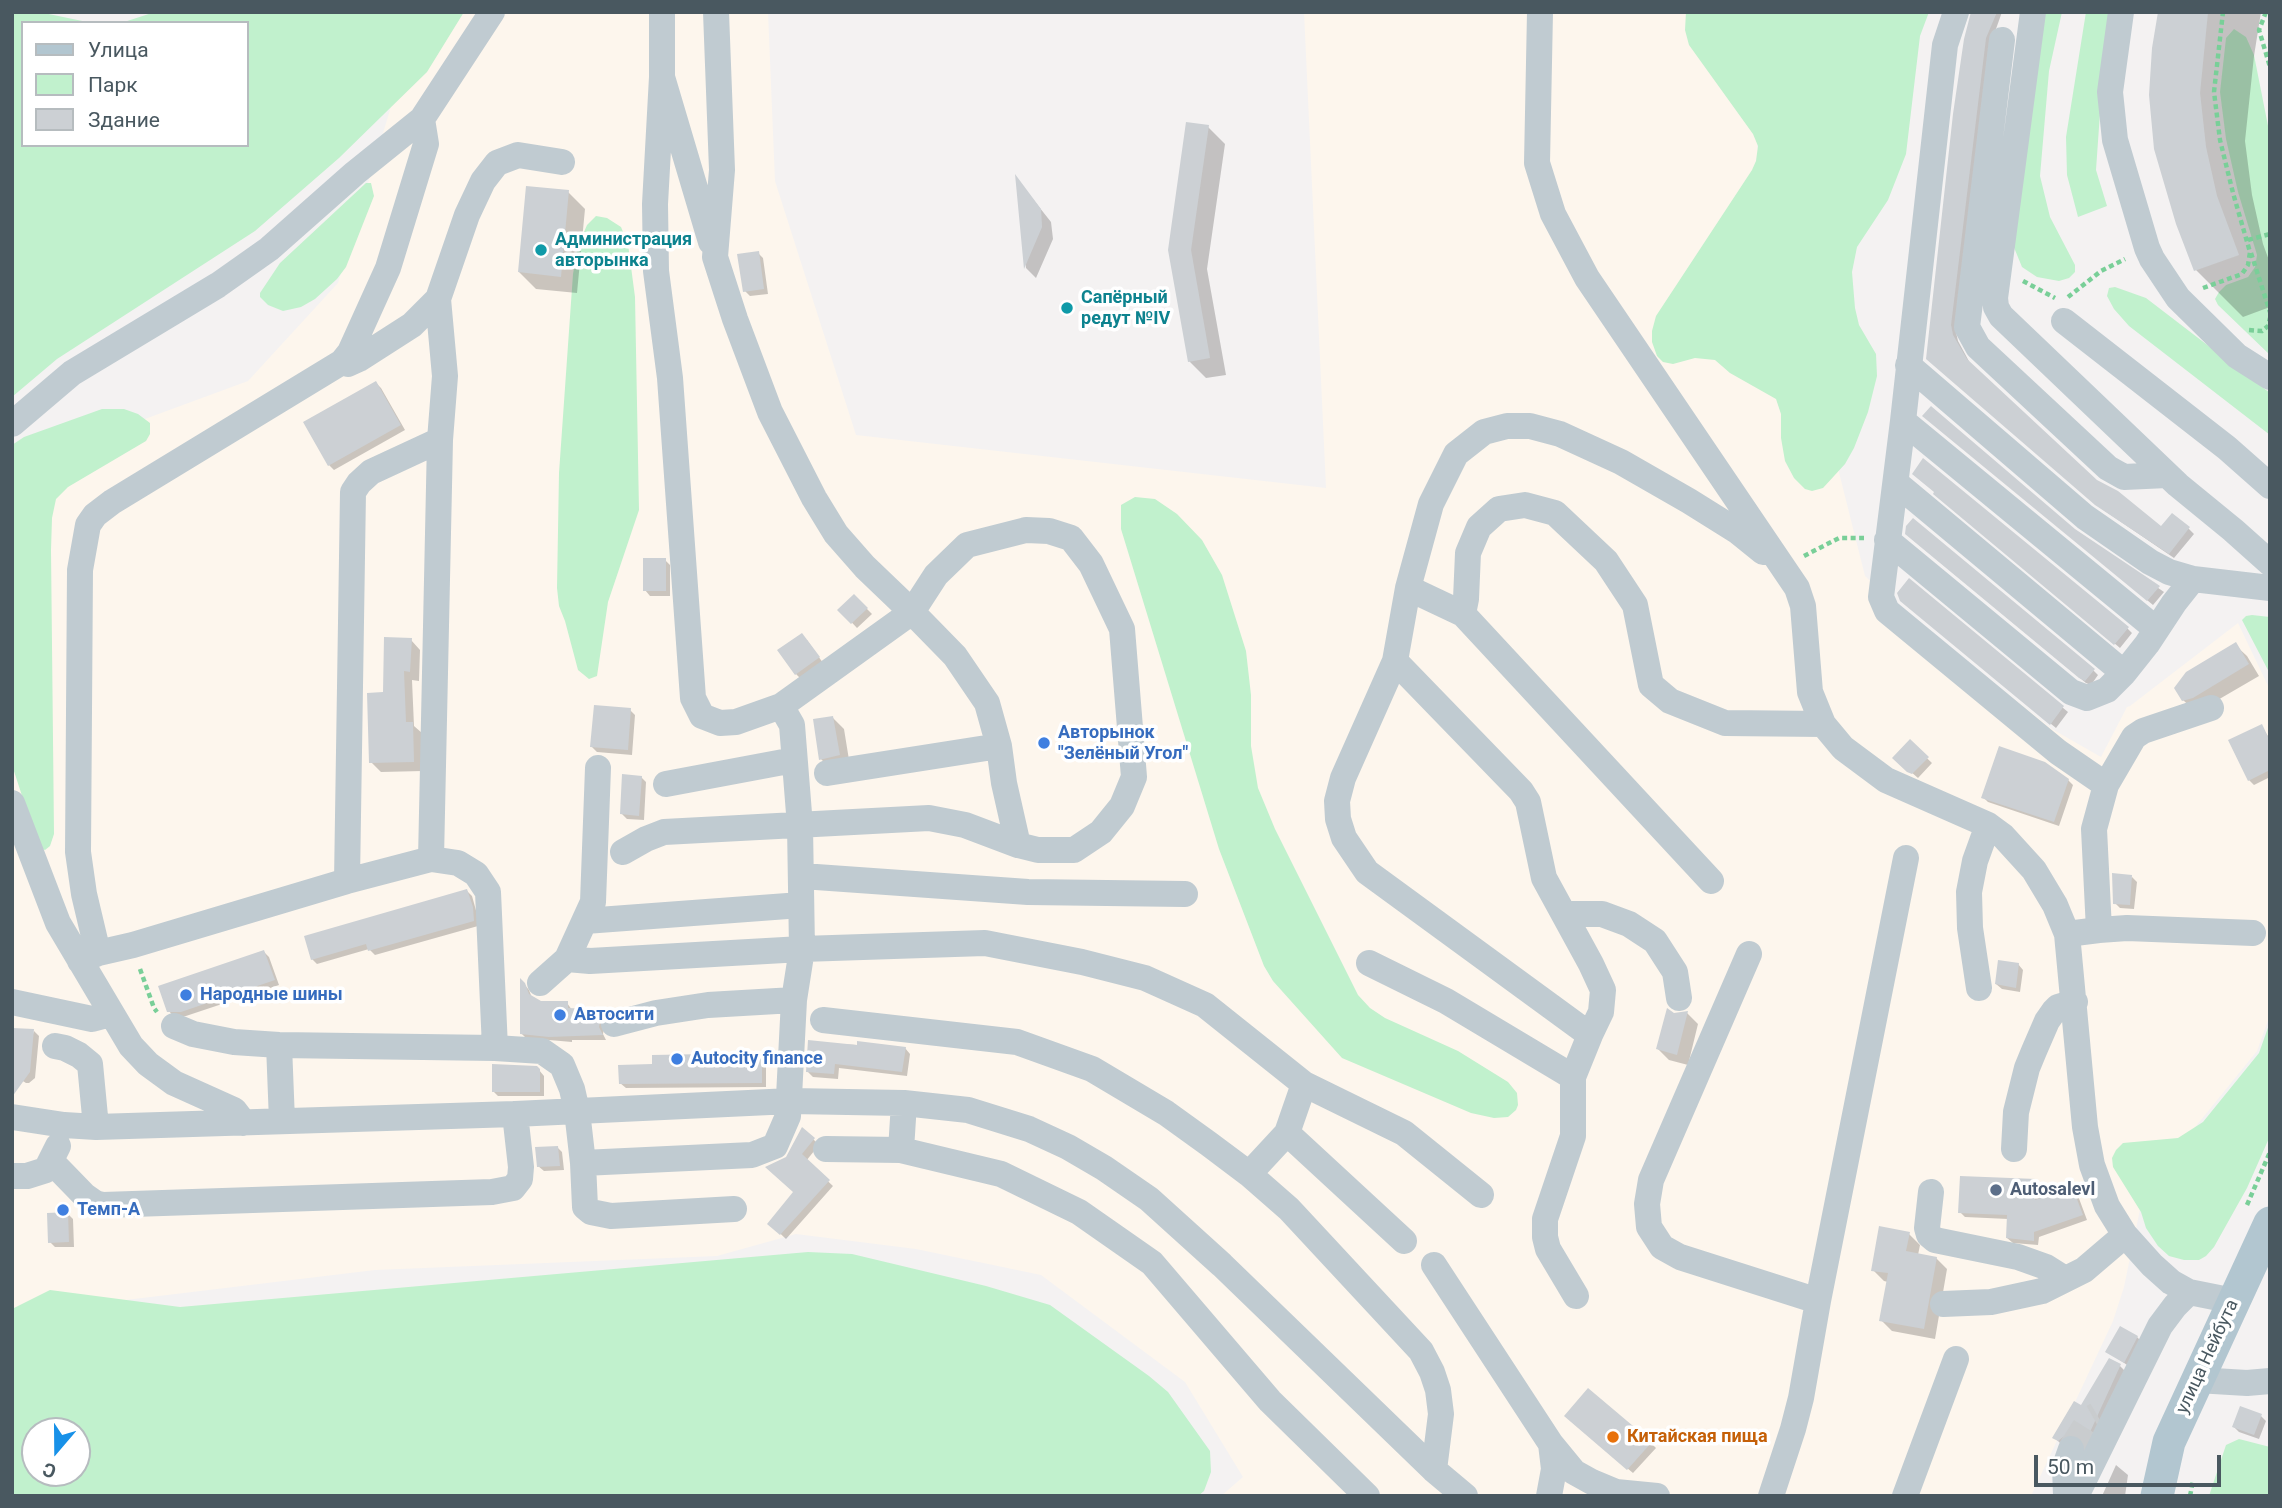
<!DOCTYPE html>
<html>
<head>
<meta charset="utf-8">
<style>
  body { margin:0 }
  #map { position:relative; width:2282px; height:1508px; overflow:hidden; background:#f4f2f2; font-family:Roboto,sans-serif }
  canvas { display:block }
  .frame { position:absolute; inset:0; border:14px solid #495860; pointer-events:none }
  .legend { position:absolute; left:21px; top:21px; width:228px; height:126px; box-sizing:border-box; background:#fff; border:2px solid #b6bcbf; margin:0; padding:9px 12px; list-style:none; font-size:21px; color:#495860 }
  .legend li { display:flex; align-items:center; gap:14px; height:35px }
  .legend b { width:35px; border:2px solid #b6bcbf }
  .north { position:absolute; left:21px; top:1417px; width:70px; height:70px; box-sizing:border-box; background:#fff; border:2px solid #b6bcbf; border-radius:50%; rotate:200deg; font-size:19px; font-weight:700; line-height:28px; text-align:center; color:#495860 }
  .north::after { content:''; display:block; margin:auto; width:24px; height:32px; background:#1891e8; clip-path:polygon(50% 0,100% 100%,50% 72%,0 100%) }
  .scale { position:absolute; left:2034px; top:1455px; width:187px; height:32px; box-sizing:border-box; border:4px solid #495860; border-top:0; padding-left:9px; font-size:21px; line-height:24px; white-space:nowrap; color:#495860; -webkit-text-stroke:5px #fff; paint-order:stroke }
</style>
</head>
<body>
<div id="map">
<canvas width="2282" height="1508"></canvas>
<div class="frame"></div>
<ul class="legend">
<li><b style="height:9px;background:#b2c6d0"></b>Улица</li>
<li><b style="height:19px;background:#c1f1cd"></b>Парк</li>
<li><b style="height:19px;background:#ccd0d4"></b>Здание</li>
</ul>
<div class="north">С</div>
<div class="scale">50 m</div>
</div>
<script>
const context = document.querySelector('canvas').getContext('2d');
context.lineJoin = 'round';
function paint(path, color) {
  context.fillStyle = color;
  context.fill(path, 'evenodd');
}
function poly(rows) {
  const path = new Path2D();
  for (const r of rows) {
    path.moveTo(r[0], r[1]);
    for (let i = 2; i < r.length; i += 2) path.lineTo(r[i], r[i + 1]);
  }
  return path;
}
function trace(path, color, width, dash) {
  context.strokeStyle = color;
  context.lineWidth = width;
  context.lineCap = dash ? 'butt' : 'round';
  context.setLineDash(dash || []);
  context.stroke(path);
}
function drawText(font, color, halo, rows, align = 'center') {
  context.font = font + ' Roboto,sans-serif';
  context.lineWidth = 7;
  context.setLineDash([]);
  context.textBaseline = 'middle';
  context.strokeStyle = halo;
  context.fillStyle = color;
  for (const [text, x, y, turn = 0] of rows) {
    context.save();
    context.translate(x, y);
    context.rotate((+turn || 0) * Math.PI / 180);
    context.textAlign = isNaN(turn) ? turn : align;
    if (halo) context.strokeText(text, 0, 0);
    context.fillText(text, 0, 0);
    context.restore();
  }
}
paint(poly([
  [446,12,768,12,775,181,856,435,1326,488,1304,12,1766,12,1757,146,1865,576,1890,600,2052,729,2101,757,2127,707,2130,706,2238,623,2270,690,2270,1015,2257,1051,2144,1190,2124,1287,2113,1321,2031,1496,1221,1496,1243,1477,1185,1382,1041,1275,916,1249,796,1234,717,1256,375,1270,84,1305,12,1336,12,468,248,381,338,283,399,80]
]), '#fdf6ed');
paint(poly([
  [12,12,39,12,92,23,23,23,23,145,247,145,247,23,121,23,155,12,464,12,427,72,339,158,255,231,57,359,12,397],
  [1686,12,1929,12,1920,36,1906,154,1888,200,1857,247,1852,272,1855,308,1859,325,1876,354,1877,376,1868,412,1854,448,1845,464,1823,488,1812,491,1805,489,1794,478,1785,461,1781,438,1781,414,1776,399,1730,373,1715,360,1695,358,1673,364,1663,362,1657,356,1652,342,1652,331,1656,316,1752,170,1756,161,1758,146,1753,134,1689,45,1685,30],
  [2041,12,2062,12,2049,71,2040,176,2050,217,2075,265,2075,272,2069,278,2059,281,2037,277,2022,267,2013,245],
  [2086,12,2114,12,2102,84,2096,170,2107,206,2078,217,2067,175,2066,137],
  [2234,29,2246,37,2254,55,2270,136,2270,355,2218,305,2215,299,2219,292,2226,285,2248,277,2255,267,2257,255,2238,192,2226,139,2220,92,2226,38],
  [366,183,371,183,374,196,346,267,337,279,315,299,301,307,283,311,268,305,260,297,260,293,280,263],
  [596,216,607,218,621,227,628,244,635,297,639,510,608,602,597,676,589,679,578,670,565,621,559,606,557,588,559,473,573,274,578,246,587,225],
  [2115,287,2146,298,2270,393,2270,435,2129,326,2114,309,2107,296,2109,288],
  [102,409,124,409,138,414,150,423,150,434,146,441,68,487,56,499,52,518,51,550,54,834,50,846,45,850,40,848,37,842,12,765,12,445,24,437],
  [1135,497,1155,499,1177,514,1202,540,1222,575,1246,651,1251,695,1251,746,1258,788,1275,829,1358,995,1370,1008,1385,1018,1458,1051,1508,1082,1517,1093,1518,1105,1516,1110,1508,1117,1494,1118,1471,1113,1342,1058,1273,981,1264,966,1219,849,1121,529,1121,505],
  [2252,615,2270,617,2270,674,2242,620,2246,616],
  [2270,1022,2270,1136,2247,1188,2214,1247,2206,1256,2199,1260,2184,1260,2169,1256,2158,1246,2146,1228,2141,1212,2113,1167,2112,1158,2116,1150,2123,1143,2178,1138,2203,1122,2259,1053],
  [808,1252,852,1254,986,1286,1050,1305,1149,1376,1168,1392,1210,1451,1211,1472,1204,1491,1198,1496,12,1496,12,1309,50,1290,180,1307],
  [35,1431,77,1431,77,1473,35,1473],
  [2239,1439,2270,1447,2270,1496,2209,1496,2226,1445]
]), '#c1f1cd');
paint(poly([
  [1973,12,2002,12,1991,43,1956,332,1958,341,1971,365,2096,481,2161,528,2172,516,2189,529,2194,534,2174,558,2102,509,1933,364],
  [2160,12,2261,12,2254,56,2245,141,2252,195,2263,244,2270,263,2270,307,2243,317,2196,270,2178,224],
  [1208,127,1225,144,1207,269,1226,375,1206,378,1189,361,1169,250],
  [1017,179,1051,222,1053,239,1036,278,1026,268],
  [568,192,585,209,577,293,536,289,519,272],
  [758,253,763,258,768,294,750,296,745,291],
  [376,383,381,388,405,430,334,470,329,465,305,423],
  [1930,421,2074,530,2164,592,2153,605],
  [1941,498,2127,628,2132,633,2120,648],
  [1912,539,2093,670,2098,675,2091,685,2086,683],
  [665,560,670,565,670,596,650,596,645,590],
  [1909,581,2068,712,2056,728,1907,606],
  [854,596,872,614,857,628,840,610],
  [411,640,420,650,419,681,412,680,414,726,422,733,423,771,381,772,371,762,384,694],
  [807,640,823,663,801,679,796,674],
  [2235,645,2247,656,2259,676,2204,708,2195,711,2183,700],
  [630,710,635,715,632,755,597,752,592,747],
  [833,718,844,729,850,766,832,770,821,759],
  [2261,726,2270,739,2270,777,2254,785,2249,780],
  [1910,742,1932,763,1918,778,1895,758],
  [641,777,646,782,644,820,627,819,622,814],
  [2068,780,2073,785,2059,826,1988,802,1983,797],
  [2132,877,2137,882,2134,909,2120,908,2115,903],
  [467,891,472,896,477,914,478,926,375,955,369,949,317,964,312,959],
  [264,952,269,957,279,985,186,1016,174,1017,169,1011],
  [2018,964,2023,970,2020,992,2002,989,1996,984],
  [522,982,529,990,532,998,540,1002,567,1003,572,1010,590,1010,595,1017,600,1018,605,1023,603,1034,606,1040,572,1040,572,1042,526,1038,521,1033],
  [1687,1013,1698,1024,1688,1065,1669,1060,1658,1049,1673,1015],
  [34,1031,39,1036,35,1078,29,1083,26,1083,18,1078],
  [809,1042,905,1048,910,1054,907,1076,839,1068,838,1079,813,1077,808,1072],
  [761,1055,766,1060,766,1087,626,1088,620,1083,653,1066],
  [539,1070,544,1076,544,1096,498,1096,493,1091],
  [803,1129,819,1145,806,1161,833,1186,786,1239,769,1223,796,1193,788,1158],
  [557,1147,562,1152,564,1170,544,1171,538,1166],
  [2035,1181,2041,1186,2040,1200,2072,1188,2077,1193,2087,1220,2039,1237,2038,1245,2013,1243,2007,1238,2008,1219,1965,1217,1960,1212],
  [68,1214,73,1219,74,1247,55,1247,50,1242],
  [1909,1234,1920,1245,1918,1255,1936,1258,1947,1269,1935,1339,1892,1331,1881,1320,1888,1282,1884,1281,1873,1270],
  [2137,1337,2142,1342,2130,1367,2108,1352],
  [2119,1365,2127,1373,2093,1448,2086,1441,2077,1440,2062,1445,2055,1438],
  [2261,1416,2266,1421,2259,1439,2239,1432,2234,1427],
  [1571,1421,1651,1443,1656,1448,1633,1473],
  [2116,1465,2128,1475,2125,1496,2102,1496]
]), '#0003');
paint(poly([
  [1971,12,1997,12,1986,38,1951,325,1953,335,1967,359,2097,480,2118,491,2161,526,2172,513,2190,527,2169,554,2095,505,1926,359,1953,114,1964,39],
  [2158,12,2208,12,2200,93,2206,147,2217,196,2239,255,2194,271,2176,224,2154,149,2149,95,2152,48],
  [1186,122,1209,125,1191,250,1210,358,1188,362,1168,250],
  [1015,174,1041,209,1042,227,1024,269],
  [526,186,569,190,561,277,518,272],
  [759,251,764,289,743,292,737,254],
  [376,381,401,425,328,466,303,422],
  [1931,406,2075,529,2160,586,2147,601,1922,416],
  [1923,458,2129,627,2114,645,1933,494,1934,492,1912,474],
  [1913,518,2095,669,2085,681,2079,678,1905,534,1906,526],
  [643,558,666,558,666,591,643,591],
  [1909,578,2064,706,2050,725,1900,601,1897,593],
  [854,594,868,608,851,624,837,610],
  [802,633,820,657,795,675,777,650],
  [384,637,412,638,410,672,404,671,406,722,413,722,414,762,369,763,367,693,383,692],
  [2236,642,2249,664,2193,698,2182,701,2174,688,2186,672],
  [594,705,631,708,628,750,590,747],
  [833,716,840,755,819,760,813,719],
  [2262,724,2270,741,2270,770,2248,781,2228,740],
  [1910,739,1929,757,1912,774,1907,772,1892,758],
  [1999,746,2045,762,2069,779,2054,822,1981,798],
  [622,774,642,776,639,816,620,814],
  [2112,873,2132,875,2130,905,2113,904],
  [467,889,473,907,474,921,368,951,366,944,311,960,304,936],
  [264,950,275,980,181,1012,167,1012,158,986],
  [1998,960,2019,963,2016,988,1995,984],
  [520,978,525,983,529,994,541,1001,568,1001,568,1008,591,1009,591,1016,601,1016,599,1027,603,1035,549,1037,520,1034],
  [1667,1008,1674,1013,1688,1011,1677,1055,1656,1049],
  [12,1028,34,1029,30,1072,12,1097],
  [808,1040,857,1045,857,1041,906,1047,902,1072,835,1064,834,1074,806,1072],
  [762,1053,762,1083,619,1084,618,1065,652,1064,652,1055],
  [492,1064,537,1066,540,1069,540,1092,492,1092],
  [802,1127,815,1138,802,1154,830,1180,780,1235,767,1224,793,1192,765,1167,786,1157],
  [558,1146,560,1166,537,1167,535,1147],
  [1960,1176,2036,1179,2035,1200,2072,1186,2083,1215,2034,1232,2034,1241,2006,1238,2007,1215,1958,1213],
  [68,1212,69,1242,48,1243,47,1213],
  [1879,1226,1910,1232,1906,1251,1937,1257,1924,1329,1879,1321,1888,1273,1871,1271],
  [2120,1326,2138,1336,2124,1363,2105,1352],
  [2109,1358,2121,1364,2085,1443,2076,1434,2067,1434,2058,1441,2052,1438,2074,1401,2081,1405],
  [1588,1388,1652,1442,1627,1470,1564,1416],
  [2240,1406,2262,1414,2254,1435,2232,1427]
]), '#ccd0d4');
trace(poly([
  [2071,1449,2090,1419,2097,1415]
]), '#c9ccce', 26, [26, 13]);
trace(poly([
  [2266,12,2259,30,2270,67],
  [2248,240,2270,234],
  [2251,253,2270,312],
  [2023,281,2055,298],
  [2203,288,2242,274,2248,265,2250,252,2233,193,2220,140,2214,92,2223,12],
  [2068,297,2101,271,2125,259],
  [2249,330,2262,331,2268,326,2270,318],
  [1804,556,1839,538,1864,538],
  [140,969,154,1008,157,1012],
  [2247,1205,2270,1152],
  [2190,1496,2193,1481]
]), '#79cf98', 4.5, [5, 3.5]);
trace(poly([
  [662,12,662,77,711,242],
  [716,12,722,170,715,257,735,319,770,412,814,498,836,534,865,567,912,612,781,706,792,725,800,826,802,949,794,1000,788,1116,775,1146,752,1155,583,1163,585,1207,591,1212,611,1216,734,1209],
  [1540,12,1537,163,1553,214,1587,278,1797,588,1803,606,1810,692,1823,724,1843,748,1886,780,1988,825,2003,836,2034,870,2055,905,2067,934,2085,1127,2092,1165,2107,1206,2125,1235,2152,1265,2171,1282,2189,1292,2234,1301],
  [1956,12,1945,45,1903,421,1881,597,1887,611,2058,752,2106,785,2094,829,2099,930,2067,934],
  [2033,12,1995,298,1996,307,2001,316,2178,485,2233,530,2270,563],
  [2121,12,2110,92,2115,140,2147,248,2152,259,2178,298,2237,356,2270,377],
  [2002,40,1967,327,1978,347,2108,468,2124,477,2167,475],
  [662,77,655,204,656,271,670,378,693,698,702,716,720,723,736,722,781,706],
  [562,162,518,155,497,163,483,181,467,215,438,299,445,376,440,440,431,859,458,863,476,874,488,892,495,1048,542,1051,562,1065,572,1089,577,1111,583,1163],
  [2064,321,2227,448,2270,486],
  [342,362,348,364,359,359,412,325,438,299],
  [1908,365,2085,517,2150,562,2169,572,2193,579,2270,588],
  [1903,421,2156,629],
  [12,424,72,373,218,285,269,249,355,173,422,119,492,12],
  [1896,483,2124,673],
  [1026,530,1049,531,1071,538,1091,564,1122,629,1134,777,1122,806,1101,832,1074,850,1038,850,1018,845,1004,783,999,746,987,703,955,656,912,612,936,575,967,545,1026,530],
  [1887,540,2071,692,2087,698,2107,690,2124,673,2147,644,2174,603,2193,579],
  [1408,588,1463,614,1711,881],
  [1463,614,1466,599,1468,553,1479,527,1499,509,1525,505,1555,513,1606,561,1635,605,1651,685,1670,701,1725,723,1823,724],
  [1395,661,1521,791,1528,802,1544,878,1591,964,1603,990,1601,1012,1590,1035],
  [827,773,999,746],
  [666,784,794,760],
  [2106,785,2134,737,2143,731,2211,708],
  [12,803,58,923,131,1046,148,1064,174,1083,234,1110,244,1123],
  [623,852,646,839,664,832,929,818,965,825,1018,845],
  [802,876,1028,892,1185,894],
  [347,881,353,492,359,483,371,472,440,440],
  [1564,914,1602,914,1629,924,1655,941,1675,972,1679,998],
  [585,921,801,905],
  [2099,930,2127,928,2253,933],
  [98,953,133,945,347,881,431,859],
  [1749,954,1651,1180,1647,1204,1649,1227,1662,1247,1680,1257,1818,1301],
  [567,959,590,961,802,949,985,943,1082,962,1145,978,1205,1005,1304,1084,1287,1133,1249,1174],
  [80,961,98,953,84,894,78,852,80,570,88,525,95,515,112,502,342,362,350,352,388,268,426,144,422,119],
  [1369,963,1446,1001,1573,1077],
  [540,983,567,959,593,902,598,768],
  [1979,988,1970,928,1969,892,1975,861,1988,825],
  [12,1002,92,1019,111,1014],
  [823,1020,1017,1042,1092,1069,1166,1113,1209,1144,1249,1174,1289,1209,1421,1351,1432,1372,1438,1390,1441,1414,1434,1470],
  [614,1024,656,1013,708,1005,794,1000],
  [174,1026,193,1034,234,1042,279,1045,495,1048],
  [279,1045,282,1121],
  [55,1046,65,1048,79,1055,90,1064,96,1127],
  [1304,1084,1404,1133,1481,1195],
  [904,1103,901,1150,1001,1174,1079,1212,1152,1263,1270,1401,1367,1496],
  [12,1117,64,1125,96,1127,515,1114,791,1101,904,1103,968,1110,1029,1129,1068,1147,1104,1168,1149,1199,1222,1265,1434,1470,1465,1496],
  [1287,1133,1404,1241],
  [826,1149,901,1150],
  [2014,1149,2016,1112,2027,1068,2034,1051,2047,1021,2054,1011,2058,1007,2075,1002],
  [51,1161,85,1196,95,1203,103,1205,492,1192,513,1188,520,1179,521,1167,515,1114],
  [12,1176,27,1176,46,1170,58,1146],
  [1931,1192,1927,1228,1929,1235,1935,1240,2018,1257,2046,1267,2065,1279],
  [1434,1265,1551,1444,1554,1469,1549,1496],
  [1576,1296,1548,1249,1545,1237,1545,1219,1573,1136,1573,1077,1590,1035,1367,872,1344,838,1338,819,1337,801,1343,778,1395,661,1408,588,1431,504,1456,454,1484,432,1507,426,1530,426,1560,434,1621,462,1689,501,1737,531,1763,552],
  [1943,1304,1991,1302,2042,1291,2084,1270,2125,1235],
  [2197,1380,2247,1383,2270,1381],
  [1551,1444,1574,1472,1592,1482,1616,1492,1657,1496],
  [1771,1496,1793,1429,1801,1398,1818,1301,1906,858],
  [1905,1496,1956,1359],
  [2066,1496,2065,1466,2071,1449],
  [2076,1496,2160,1326,2175,1306,2189,1292]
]), '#c0cbd1', 26);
trace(poly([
  [2157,1496,2169,1442,2270,1223]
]), '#b2c6d0', 33);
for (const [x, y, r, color] of [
  [541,250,7,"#0f9aa8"],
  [1067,308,7,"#0f9aa8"],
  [1044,743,7,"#3f7fe0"],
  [186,995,7,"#3f7fe0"],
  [560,1015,7,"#3f7fe0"],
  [677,1059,7,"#3f7fe0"],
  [1996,1190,7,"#5c6f8a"],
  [63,1210,7,"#3f7fe0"],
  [1613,1437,7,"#e8710a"]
]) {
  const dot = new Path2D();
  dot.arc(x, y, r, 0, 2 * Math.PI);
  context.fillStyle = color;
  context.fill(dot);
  trace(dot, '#fff', 2.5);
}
drawText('bold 18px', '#0d838f', '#fff', [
  ["Администрация",555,240],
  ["авторынка",555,261],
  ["Сапёрный",1081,298],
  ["редут №IV",1081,319]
], 'left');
drawText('bold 18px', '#366cbe', '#fff', [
  ["Авторынок",1058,733],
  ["\"Зелёный Угол\"",1058,754],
  ["Народные шины",200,995],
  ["Автосити",574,1015],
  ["Autocity finance",691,1059],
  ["Темп-А",77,1210]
], 'left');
drawText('bold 18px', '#4e5e75', '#fff', [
  ["Autosalevl",2010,1190]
], 'left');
drawText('18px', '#495860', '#fff', [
  ["улица Нейбута",2208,1357,-65]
]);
drawText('bold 18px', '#c56008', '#fff', [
  ["Китайская пища",1627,1437]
], 'left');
</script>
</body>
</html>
